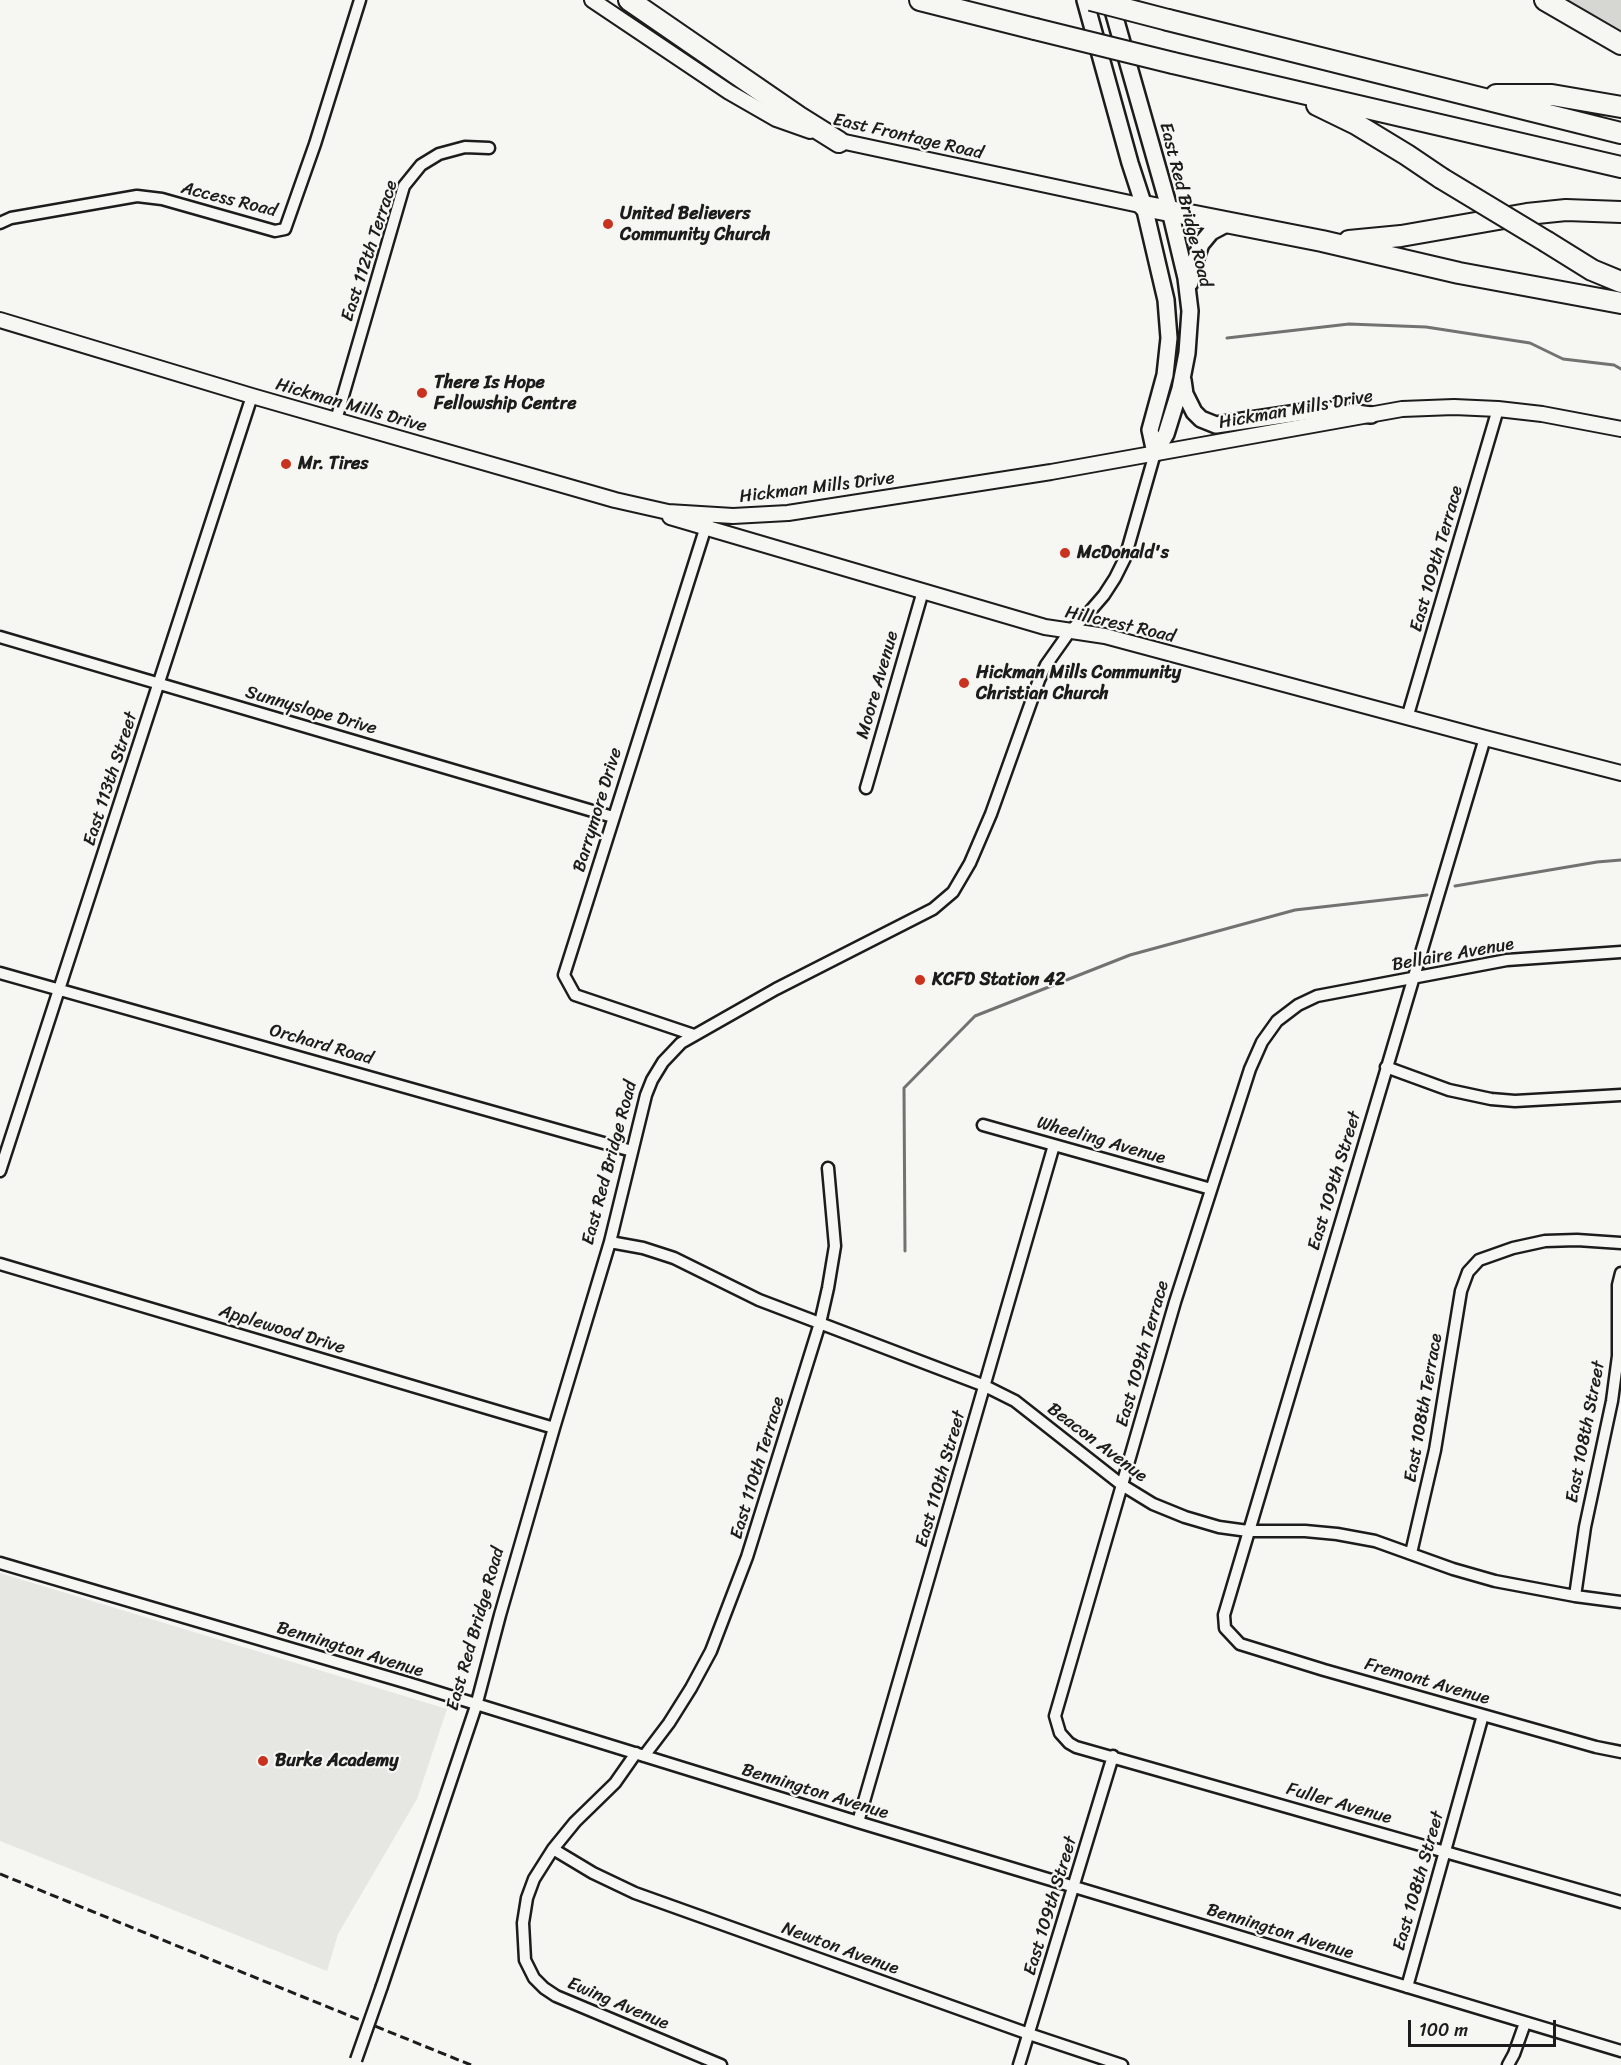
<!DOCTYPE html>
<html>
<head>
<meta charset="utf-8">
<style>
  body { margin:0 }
  #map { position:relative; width:1621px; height:2065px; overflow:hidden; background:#f6f6f2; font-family:Sriracha,sans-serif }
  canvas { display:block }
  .scale { position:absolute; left:1408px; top:2020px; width:148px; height:27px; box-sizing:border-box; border:3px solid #1c1c1c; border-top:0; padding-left:8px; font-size:18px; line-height:21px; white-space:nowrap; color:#1c1c1c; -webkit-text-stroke:4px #f6f6f2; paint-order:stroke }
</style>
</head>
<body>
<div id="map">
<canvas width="1621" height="2065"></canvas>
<div class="scale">100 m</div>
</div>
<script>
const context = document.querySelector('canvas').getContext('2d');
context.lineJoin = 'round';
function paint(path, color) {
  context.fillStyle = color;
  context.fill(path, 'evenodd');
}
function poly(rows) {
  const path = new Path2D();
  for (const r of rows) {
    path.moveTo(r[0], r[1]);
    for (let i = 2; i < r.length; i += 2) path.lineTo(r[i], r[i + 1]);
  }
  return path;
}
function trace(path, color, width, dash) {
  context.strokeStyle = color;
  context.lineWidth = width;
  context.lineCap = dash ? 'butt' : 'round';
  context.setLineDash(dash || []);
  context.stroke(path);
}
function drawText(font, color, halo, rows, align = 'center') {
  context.font = font + ' Sriracha,sans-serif';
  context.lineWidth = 4.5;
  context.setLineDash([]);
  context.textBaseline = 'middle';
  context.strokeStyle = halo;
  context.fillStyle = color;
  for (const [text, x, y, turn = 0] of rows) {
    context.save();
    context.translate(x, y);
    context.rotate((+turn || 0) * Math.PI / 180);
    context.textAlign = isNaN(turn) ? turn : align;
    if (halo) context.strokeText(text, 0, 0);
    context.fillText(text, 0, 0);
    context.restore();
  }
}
paint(poly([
  [0,1573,447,1709,417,1799,338,1934,327,1971,0,1841]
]), '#e6e6e2');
paint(poly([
  [1565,0,1621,0,1621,33,1579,9]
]), '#d6d6d2');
trace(poly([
  [1227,338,1349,324,1426,327,1530,343,1563,359,1614,365,1621,369],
  [1455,886,1597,862,1621,860],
  [905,1251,904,1088,975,1016,1130,955,1295,910,1427,895]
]), '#727271', 3);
const minor = poly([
  [0,223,11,218,137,196,162,199,275,231,285,229,315,144,360,0],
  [336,420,404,186,421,165,439,154,465,147,489,148],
  [0,637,613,817],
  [1407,718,1498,409],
  [1485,738,1224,1615,1225,1628,1240,1644,1324,1670,1596,1747,1621,1752],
  [866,788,923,591],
  [1621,952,1507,960,1317,996,1298,1005,1277,1021,1262,1042,1250,1069,1175,1302,1055,1716,1060,1733,1069,1743,1076,1747,1621,1902],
  [0,973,632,1151],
  [694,1035,575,995,564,975,708,520],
  [1386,1067,1449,1090,1491,1099,1515,1101,1621,1095],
  [983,1125,1211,1189],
  [0,1171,252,396],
  [610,1242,643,1248,674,1258,759,1300,985,1386,1015,1401,1122,1485,1153,1504,1185,1517,1219,1527,1248,1531,1305,1531,1337,1534,1375,1541,1453,1569,1495,1581,1575,1596,1621,1602],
  [0,1264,554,1428],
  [1411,1553,1435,1450,1461,1291,1468,1272,1479,1260,1513,1248,1545,1241,1577,1240,1621,1243],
  [0,1563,408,1683,858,1822,1621,2051],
  [1575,1596,1585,1527,1612,1401,1618,1356,1618,1285,1621,1273],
  [636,1753,615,1783,575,1822,553,1849,534,1879,527,1898,523,1923,525,1960,534,1978,544,1988,556,1996,721,2065],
  [644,1756,669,1723,691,1688,711,1651,747,1557,820,1323,828,1288,835,1246,828,1168],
  [858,1822,1054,1145],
  [553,1849,593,1873,635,1893,1029,2034,1122,2065],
  [382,1986,476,1706,500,1615,554,1428,610,1242,646,1095,652,1080,663,1062,681,1043,776,989,933,909,953,892,970,863,991,814,1039,680,1046,665,1070,631,1085,617,1104,595,1115,578,1125,558,1155,453],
  [1407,1987,1483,1715],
  [1019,2065,1113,1756],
  [1508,2065,1514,2054,1525,2023]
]);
const tertiary = poly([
  [592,0,729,92,776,119,810,131],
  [831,139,1144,206],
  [0,320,252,396,615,500,668,512,733,516,788,513,1051,472,1402,409,1454,407,1498,409,1542,414,1621,429],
  [670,517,1045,627,1105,636,1485,738,1621,773]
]);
const secondary = poly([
  [1085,0,1130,163,1144,206,1166,300,1169,338,1165,375,1150,430,1155,453],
  [1110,0,1170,211,1186,278,1190,311,1187,353,1180,389,1166,434,1155,453],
  [1190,283,1194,264,1201,244,1211,232,1228,223],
  [1183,380,1185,394,1194,412,1201,419,1216,425,1318,410,1334,410,1371,415]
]);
const motorway = poly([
  [629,0,799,117,839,142],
  [920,0,1035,29],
  [1545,0,1621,44],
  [1168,20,1621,133],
  [1173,63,1621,167],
  [1496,95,1552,95,1621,107],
  [1317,105,1356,124,1407,155,1441,178],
  [1144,206,1322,241,1459,273,1621,303],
  [1349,241,1401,236,1527,214,1566,210,1621,212],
  [1547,242,1592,270,1621,282]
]);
trace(minor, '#1c1c1c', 15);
trace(tertiary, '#1c1c1c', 18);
trace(secondary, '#1c1c1c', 20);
trace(motorway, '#1c1c1c', 24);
trace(minor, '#f6f6f2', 10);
trace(tertiary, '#f6f6f2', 14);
trace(secondary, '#f6f6f2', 15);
trace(motorway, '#f6f6f2', 20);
trace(poly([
  [0,1874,471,2065]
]), '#1c1c1c', 3, [9, 4.5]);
const minorBridge = poly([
  [356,2060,382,1986]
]);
const motorwayBridge = poly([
  [1091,0,1168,20],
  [1035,29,1173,63],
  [1441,178,1547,242]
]);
trace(minorBridge, '#1c1c1c', 15, []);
trace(motorwayBridge, '#1c1c1c', 24, []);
trace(minorBridge, '#f6f6f2', 10);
trace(motorwayBridge, '#f6f6f2', 20);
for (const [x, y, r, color] of [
  [608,224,6,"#c8321e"],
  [422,393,6,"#c8321e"],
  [286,464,6,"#c8321e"],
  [1065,553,6,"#c8321e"],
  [964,683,6,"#c8321e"],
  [920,980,6,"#c8321e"],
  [263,1761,6,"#c8321e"]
]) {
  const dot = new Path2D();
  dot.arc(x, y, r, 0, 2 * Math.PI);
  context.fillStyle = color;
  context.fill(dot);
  trace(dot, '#f6f6f2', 2);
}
drawText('18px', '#1c1c1c', '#f6f6f2', [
  ["East Frontage Road",908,137,13],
  ["Access Road",229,200,14],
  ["East Red Bridge Road",1185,205,76],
  ["East 112th Terrace",370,251,-72],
  ["Hickman Mills Drive",351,406,16],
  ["Hickman Mills Drive",1296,410,-10],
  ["Hickman Mills Drive",817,488,-7],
  ["East 109th Terrace",1437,559,-74],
  ["Hillcrest Road",1120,625,13],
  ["Moore Avenue",878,685,-74],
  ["Sunnyslope Drive",311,711,16],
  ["East 113th Street",111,779,-72],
  ["Barrymore Drive",598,810,-73],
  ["Bellaire Avenue",1453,955,-10],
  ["Orchard Road",321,1045,16],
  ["Wheeling Avenue",1101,1141,16],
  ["East Red Bridge Road",610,1163,-75],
  ["East 109th Street",1335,1181,-73],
  ["Applewood Drive",282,1330,17],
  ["East 109th Terrace",1143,1354,-74],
  ["East 108th Terrace",1424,1408,-80],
  ["East 108th Street",1586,1432,-79],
  ["Beacon Avenue",1097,1443,37],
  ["East 110th Terrace",758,1468,-73],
  ["East 110th Street",941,1479,-74],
  ["East Red Bridge Road",476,1629,-74],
  ["Bennington Avenue",350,1650,17],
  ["Fremont Avenue",1427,1682,16],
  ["Bennington Avenue",815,1792,17],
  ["Fuller Avenue",1339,1804,16],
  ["East 108th Street",1419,1881,-74],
  ["East 109th Street",1051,1906,-73],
  ["Bennington Avenue",1280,1932,17],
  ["Newton Avenue",840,1949,20],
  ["Ewing Avenue",618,2004,23]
]);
drawText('bold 18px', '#1c1c1c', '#f6f6f2', [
  ["United Believers",620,214],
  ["Community Church",620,235],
  ["There Is Hope",434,383],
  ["Fellowship Centre",434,404],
  ["Mr. Tires",298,464],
  ["McDonald's",1077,553],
  ["Hickman Mills Community",976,673],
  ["Christian Church",976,694],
  ["KCFD Station 42",932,980],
  ["Burke Academy",275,1761]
], 'left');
</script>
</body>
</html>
